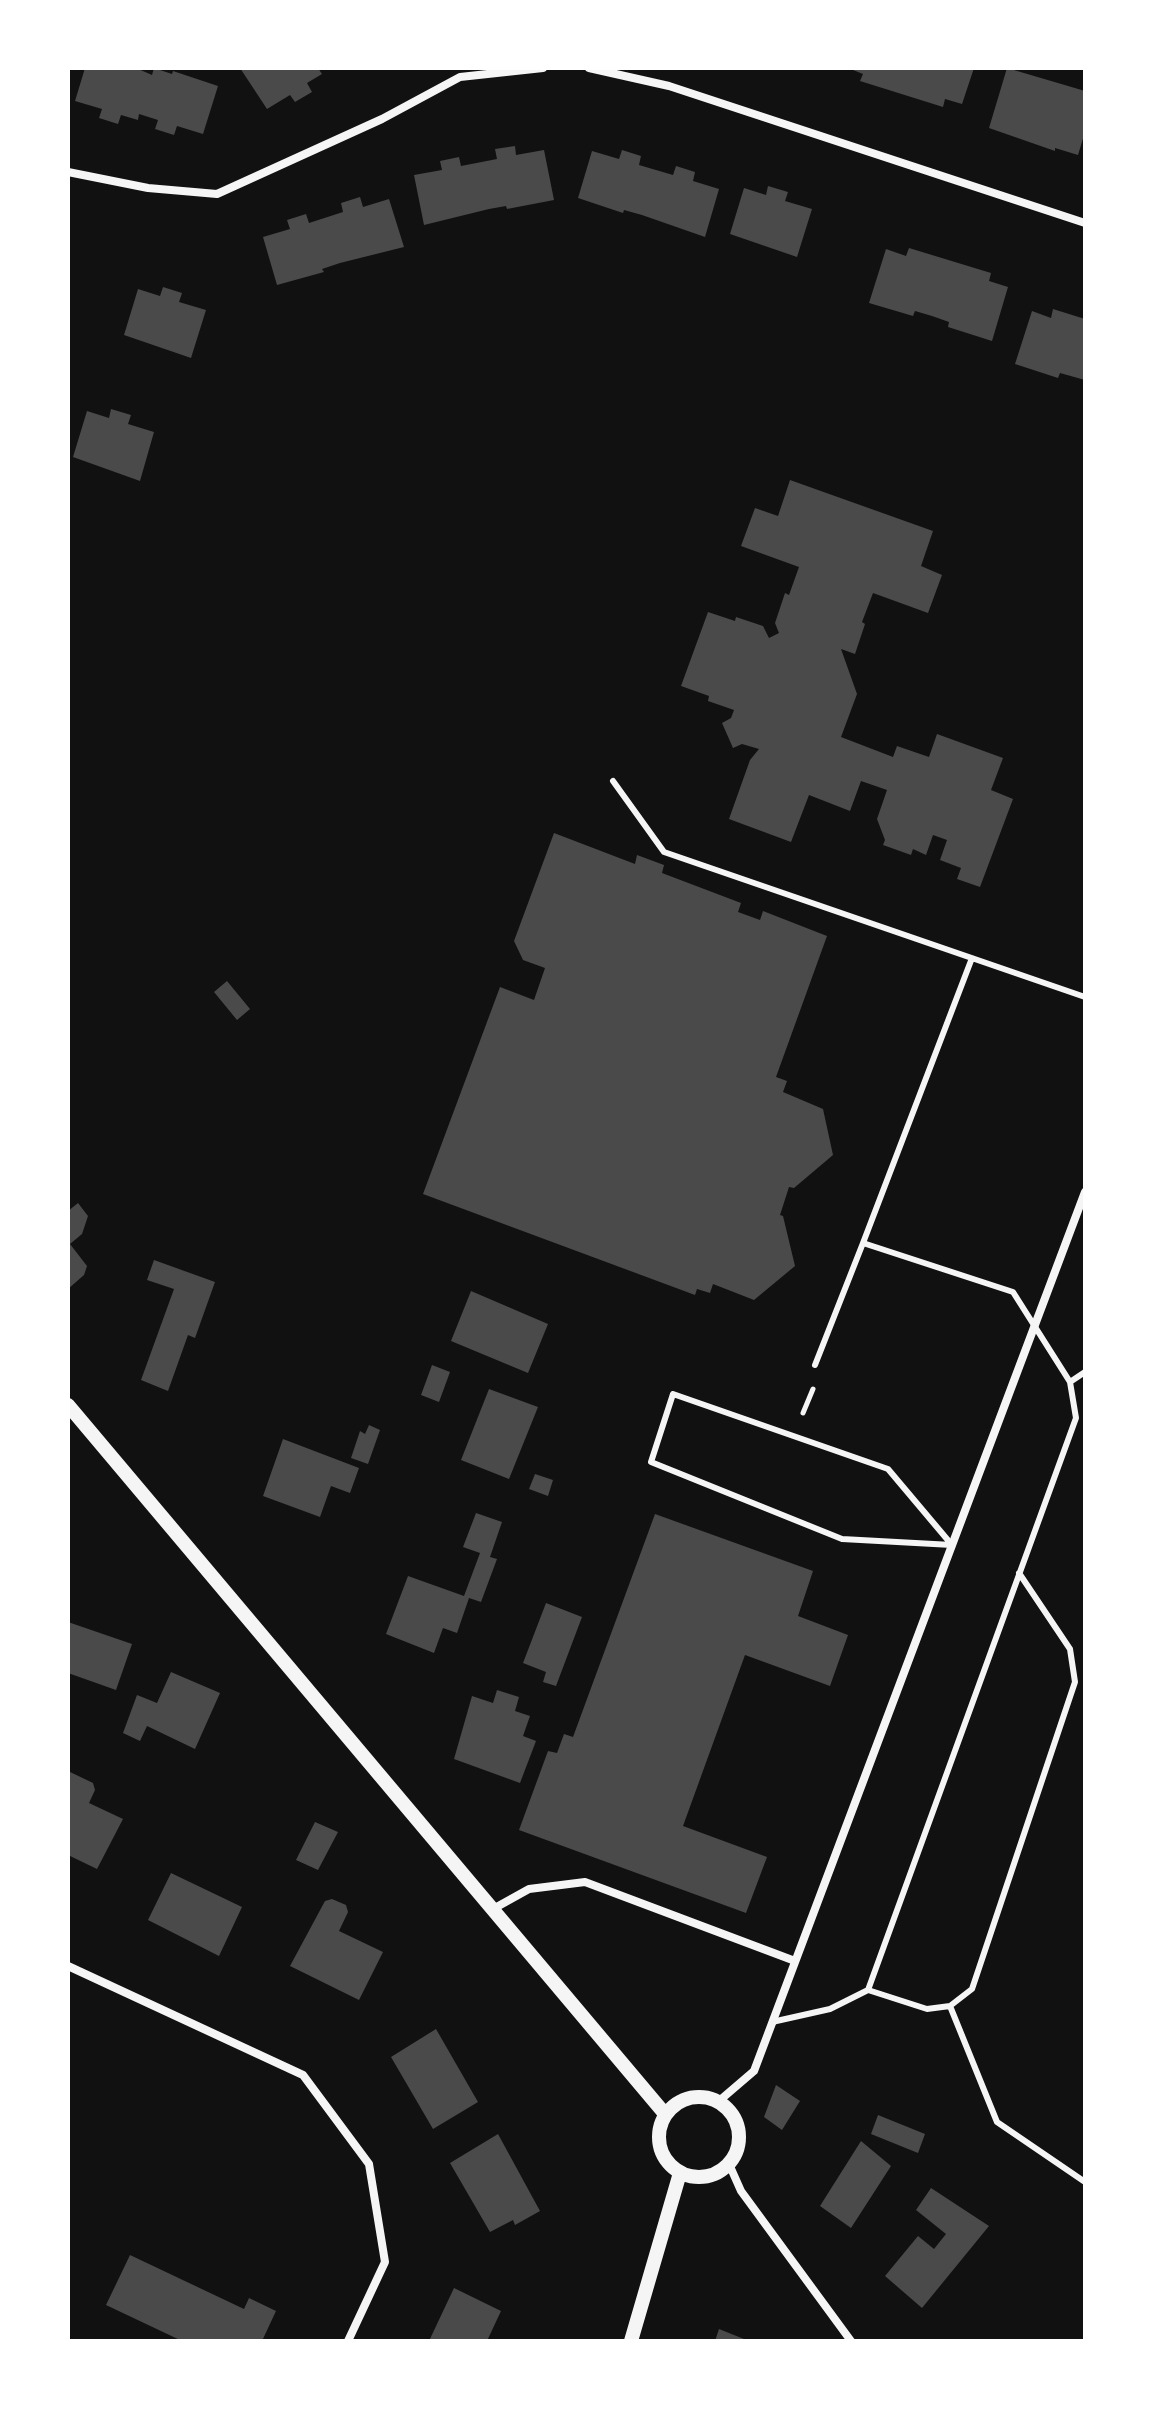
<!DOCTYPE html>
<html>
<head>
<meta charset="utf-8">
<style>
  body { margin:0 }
  #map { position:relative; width:1153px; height:2409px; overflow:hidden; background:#111; font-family:Poppins,sans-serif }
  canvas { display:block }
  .frame { position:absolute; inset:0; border:70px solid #fff; pointer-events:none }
</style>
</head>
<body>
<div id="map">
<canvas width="1153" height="2409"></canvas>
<div class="frame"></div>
</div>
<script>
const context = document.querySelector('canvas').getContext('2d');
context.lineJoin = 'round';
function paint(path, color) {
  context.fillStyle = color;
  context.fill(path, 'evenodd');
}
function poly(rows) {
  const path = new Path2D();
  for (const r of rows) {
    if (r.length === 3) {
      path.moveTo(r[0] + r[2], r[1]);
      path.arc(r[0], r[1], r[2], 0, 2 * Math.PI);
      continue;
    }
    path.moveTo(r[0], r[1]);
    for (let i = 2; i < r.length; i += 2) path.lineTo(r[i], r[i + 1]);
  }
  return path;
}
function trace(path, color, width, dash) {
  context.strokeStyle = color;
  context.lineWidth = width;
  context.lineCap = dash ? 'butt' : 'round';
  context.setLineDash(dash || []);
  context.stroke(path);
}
paint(poly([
  [85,68,136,68,152,75,154,68,172,74,173,71,218,86,203,134,177,126,174,135,155,129,158,120,139,114,138,120,121,115,118,124,99,118,102,109,75,101],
  [240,68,318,68,322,74,307,83,312,92,295,102,290,95,267,109],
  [848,68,974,68,962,104,945,99,943,107,860,81,863,74],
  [1007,68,1085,91,1085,132,1078,155,1055,148,1055,151,989,128],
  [515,146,516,155,544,150,554,200,507,209,506,206,489,209,424,225,414,175,442,170,440,161,459,157,461,166,497,159,495,149],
  [622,150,641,156,639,165,673,175,676,166,695,172,693,181,719,189,705,237,642,215,624,210,623,213,578,198,592,151,619,159],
  [768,186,788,192,785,201,812,209,797,257,730,234,744,188,766,195],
  [360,197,363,207,389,199,404,247,340,263,322,269,324,272,277,285,263,237,290,229,287,220,306,214,309,223,343,212,341,203],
  [909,248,991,273,989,281,1008,287,992,341,948,327,949,322,932,316,915,311,913,316,869,303,886,249,906,256],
  [163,287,182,293,179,302,206,310,191,358,124,335,138,289,160,296],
  [1053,309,1085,319,1085,380,1060,373,1058,378,1015,364,1032,311,1051,318],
  [111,409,131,415,128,424,154,432,140,481,73,457,87,411,109,418],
  [790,480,933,531,921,566,942,575,928,613,873,593,862,622,865,624,855,654,841,649,857,694,841,737,893,757,897,746,929,757,937,734,1003,758,991,790,1013,799,980,887,957,879,961,868,940,860,947,840,933,835,926,855,913,849,911,855,883,845,885,840,877,819,887,790,861,781,850,811,809,795,791,842,729,819,750,760,759,749,742,744,733,748,722,723,731,718,734,710,708,701,709,696,681,686,708,612,735,621,736,617,763,626,769,638,779,633,775,623,785,593,789,595,799,567,741,546,755,508,778,516],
  [554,833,635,864,637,855,664,865,662,873,741,903,738,912,760,920,763,911,827,936,776,1077,787,1081,783,1092,823,1109,833,1155,794,1188,789,1187,780,1215,783,1216,795,1266,754,1300,713,1284,710,1293,697,1289,695,1295,423,1194,500,987,534,1000,545,968,523,960,514,941],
  [227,981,250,1009,237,1020,214,992],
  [78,1203,88,1216,82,1234,70,1244,87,1266,84,1275,68,1289,68,1211],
  [154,1260,215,1282,195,1338,188,1335,168,1391,141,1380,174,1289,147,1280],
  [471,1291,548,1324,528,1373,451,1341],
  [432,1365,450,1372,439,1402,421,1395],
  [489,1389,538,1407,509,1479,461,1460],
  [369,1425,380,1430,368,1464,351,1458,360,1431,365,1434],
  [283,1439,359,1468,350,1493,331,1486,320,1517,263,1496],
  [535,1474,553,1480,548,1496,529,1489],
  [476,1513,502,1522,490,1557,497,1559,481,1602,469,1598,457,1633,443,1628,434,1653,386,1634,408,1576,464,1596,480,1553,463,1547],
  [655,1514,813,1571,798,1616,848,1635,830,1686,745,1655,683,1826,767,1857,746,1913,519,1830,548,1751,557,1753,564,1734,573,1737],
  [546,1603,582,1617,556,1686,543,1682,546,1672,523,1663],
  [68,1622,132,1644,116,1690,68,1673],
  [171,1672,220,1693,195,1749,147,1726,140,1741,123,1733,137,1695,157,1703],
  [497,1690,519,1697,515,1711,530,1716,523,1736,536,1741,520,1783,454,1759,472,1696,493,1703],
  [68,1771,93,1783,95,1790,89,1803,123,1819,97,1869,68,1855],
  [315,1822,338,1832,318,1870,296,1860],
  [171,1873,242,1907,219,1956,148,1920],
  [332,1899,346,1905,348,1912,339,1931,383,1952,359,2000,290,1966,325,1901],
  [436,2029,478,2102,433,2129,391,2057],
  [776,2085,800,2101,782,2130,764,2117],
  [878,2115,925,2134,918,2153,871,2134],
  [498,2134,540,2211,515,2225,513,2220,490,2232,450,2163],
  [861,2141,891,2166,851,2228,820,2206],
  [931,2188,989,2226,922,2308,885,2276,918,2236,934,2249,946,2234,916,2210],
  [130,2255,244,2309,249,2298,276,2311,262,2341,182,2341,106,2305],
  [454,2288,501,2311,487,2341,429,2341],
  [719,2329,749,2341,715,2341]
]), '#4a4a4a');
trace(poly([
  [803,1413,813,1389]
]), '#f5f5f5', 5);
trace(poly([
  [613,781,664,852,1085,997],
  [815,1365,863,1243],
  [1070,1382,1085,1372],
  [673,1394,888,1469,952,1545,842,1539,651,1462,673,1394],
  [868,1990,927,2009,950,2006,972,1989,1075,1682,1070,1649,1019,1573],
  [950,2006,997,2122,1085,2182],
  [772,2022,830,2009,868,1990,1076,1418,1070,1382,1013,1292,863,1243,972,958]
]), '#f5f5f5', 6);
trace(poly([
  [589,68,669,86,1085,223],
  [68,172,148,188,217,194,382,119,460,77,543,68],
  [493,1909,529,1889,585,1882,795,1961],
  [68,1966,303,2075,369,2164,385,2262,348,2341],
  [719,2101,754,2071,1085,1192],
  [729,2164,741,2191,851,2341]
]), '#f5f5f5', 8);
trace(poly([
  [68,1405,665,2114],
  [699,2137,40],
  [631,2341,680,2173]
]), '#f5f5f5', 14);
</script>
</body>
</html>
